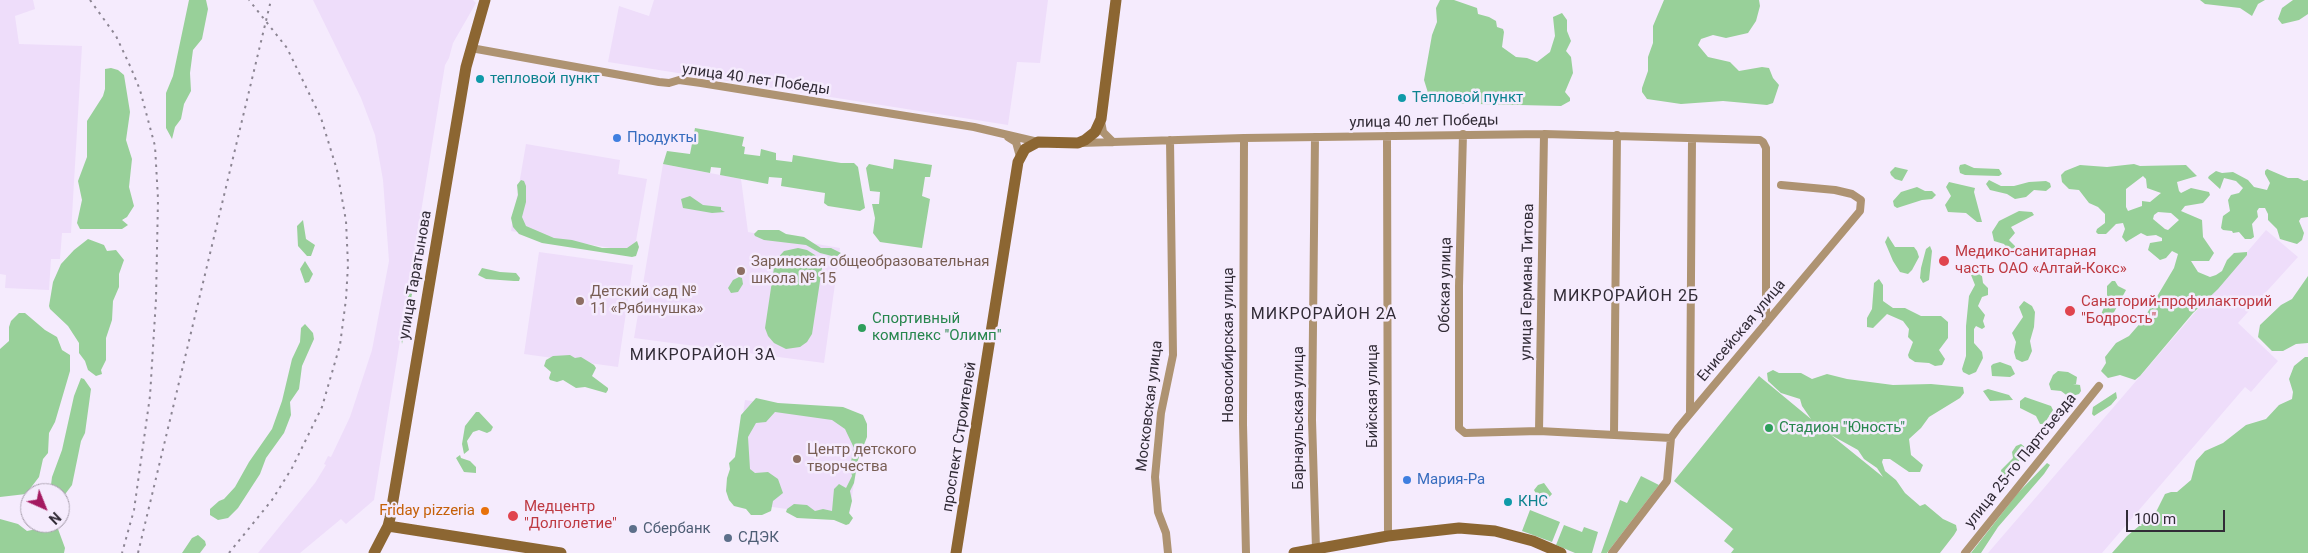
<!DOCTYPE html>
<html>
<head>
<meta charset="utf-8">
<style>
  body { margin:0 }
  #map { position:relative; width:2308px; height:553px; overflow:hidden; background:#f5ebfd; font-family:Roboto,sans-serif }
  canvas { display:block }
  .north { position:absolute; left:20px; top:483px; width:50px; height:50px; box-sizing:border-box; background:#f5ebfd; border:1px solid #a79ead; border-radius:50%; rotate:136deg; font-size:14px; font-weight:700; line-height:20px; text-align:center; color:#312b36 }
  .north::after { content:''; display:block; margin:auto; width:18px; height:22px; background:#a41a61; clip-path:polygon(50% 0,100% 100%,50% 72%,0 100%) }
  .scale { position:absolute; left:2126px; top:510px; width:99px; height:22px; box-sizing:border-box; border:2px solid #312b36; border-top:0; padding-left:6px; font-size:15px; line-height:18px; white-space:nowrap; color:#312b36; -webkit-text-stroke:4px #f5ebfd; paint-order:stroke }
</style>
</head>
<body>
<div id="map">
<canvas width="2308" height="553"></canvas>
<div class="north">N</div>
<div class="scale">100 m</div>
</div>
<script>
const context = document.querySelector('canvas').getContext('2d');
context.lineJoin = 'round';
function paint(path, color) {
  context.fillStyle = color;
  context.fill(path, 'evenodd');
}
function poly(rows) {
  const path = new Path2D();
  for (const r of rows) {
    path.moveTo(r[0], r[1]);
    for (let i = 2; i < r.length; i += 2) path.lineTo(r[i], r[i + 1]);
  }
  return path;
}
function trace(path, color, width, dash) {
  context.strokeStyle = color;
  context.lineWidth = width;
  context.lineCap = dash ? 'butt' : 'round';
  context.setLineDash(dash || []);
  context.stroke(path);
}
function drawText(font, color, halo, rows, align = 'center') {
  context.font = font + ' Roboto,sans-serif';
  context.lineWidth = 5;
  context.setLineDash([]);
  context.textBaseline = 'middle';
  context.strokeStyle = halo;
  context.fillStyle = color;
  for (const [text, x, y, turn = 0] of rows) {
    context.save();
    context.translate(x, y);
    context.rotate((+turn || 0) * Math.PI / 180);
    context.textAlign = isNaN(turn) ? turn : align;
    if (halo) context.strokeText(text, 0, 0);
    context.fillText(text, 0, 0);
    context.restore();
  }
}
paint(poly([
  [0,0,33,0,35,9,15,16,19,44,82,46,71,233,62,233,60,259,51,259,49,290,5,288,6,275,0,274],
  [313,0,473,0,476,3,453,43,449,58,445,65,374,500,346,524,341,519,300,553,258,553,315,483,326,465,324,464,328,456,331,457,350,417,372,350,389,261,383,180,375,135,361,98],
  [654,0,1048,0,1040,63,1017,62,1008,125,608,62,619,6,649,16],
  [526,144,620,160,618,174,647,179,634,252,511,231],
  [663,164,741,179,748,232,840,248,824,363,634,338],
  [2266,230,2298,257,2238,323,2278,361,2251,392,2245,387,2102,553,1988,553],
  [539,252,633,265,618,367,524,354],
  [745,400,863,417,849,518,731,501]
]), '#eeddfa');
paint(poly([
  [189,0,206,0,208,9,202,39,193,50,190,73,191,91,184,104,181,119,175,127,172,139,166,128,166,93,173,76],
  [1440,0,1454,0,1477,8,1478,14,1489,17,1496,21,1497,27,1503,29,1504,32,1502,47,1516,57,1527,58,1537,62,1550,52,1555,36,1553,17,1562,13,1567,20,1567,31,1571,41,1566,51,1571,57,1573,73,1565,92,1570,98,1570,101,1561,106,1436,103,1429,96,1424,80,1432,35,1437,22,1436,8],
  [1664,0,1759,0,1760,6,1756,21,1748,33,1726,38,1713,35,1701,39,1698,45,1708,57,1730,62,1739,71,1762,67,1769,68,1773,78,1779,85,1773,103,1767,105,1723,101,1681,104,1647,99,1642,92,1642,88,1648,71,1648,57,1653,43,1653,26],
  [2200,0,2265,0,2258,4,2252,16,2240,8,2205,4],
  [2293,0,2308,0,2308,14,2299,20,2282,24,2278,19,2282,8],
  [111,68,118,70,124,75,130,112,126,140,132,159,129,187,134,206,127,217,122,220,128,225,122,229,80,229,77,223,82,200,78,181,87,157,87,121,103,96,105,89,105,69],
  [695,128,744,137,742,146,745,147,744,154,760,156,761,149,776,153,776,160,792,162,793,155,841,163,854,163,858,167,865,208,860,211,828,206,824,203,825,193,781,186,782,178,769,177,768,184,720,175,721,168,711,167,710,173,663,164,667,151,690,154],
  [894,159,932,165,930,177,925,177,922,196,930,199,922,248,880,242,873,233,875,218,872,204,879,204,880,192,870,191,866,168,869,164,893,169],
  [1965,164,1974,168,1999,169,2002,174,1999,176,1965,175,1960,173,1959,168,1960,165],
  [2134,164,2140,166,2186,165,2197,176,2177,182,2179,191,2181,193,2191,188,2209,192,2210,195,2203,203,2185,206,2181,211,2202,220,2203,237,2214,253,2209,261,2191,261,2198,272,2210,277,2216,275,2222,271,2227,260,2234,253,2247,252,2247,255,2218,289,2193,313,2140,376,2135,380,2120,375,2108,378,2101,371,2106,363,2105,357,2116,343,2129,336,2143,320,2174,268,2178,254,2172,251,2166,258,2160,260,2148,250,2150,243,2162,241,2162,238,2156,235,2147,236,2141,233,2126,242,2122,237,2125,229,2123,223,2116,224,2106,234,2098,234,2096,232,2097,229,2105,223,2105,214,2098,207,2089,203,2079,190,2069,189,2062,182,2061,175,2065,171,2080,165,2107,167],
  [2143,176,2146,179,2147,188,2161,193,2150,202,2142,201,2142,206,2128,211,2126,207,2126,189],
  [2158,212,2171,213,2179,220,2168,230,2165,229,2153,219,2154,215],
  [1895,167,1908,170,1902,181,1895,179,1891,175,1890,172],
  [2267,169,2288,178,2298,178,2304,181,2308,180,2308,217,2301,218,2299,221,2304,233,2302,240,2297,244,2280,239,2277,229,2268,220,2268,214,2265,208,2259,208,2257,211,2258,217,2252,224,2254,237,2251,239,2245,239,2239,232,2233,233,2232,231,2223,230,2221,228,2223,216,2230,211,2228,200,2231,195,2239,193,2243,188,2236,181,2224,178,2220,189,2208,178,2209,176,2216,171,2222,173,2233,172,2248,180,2254,187,2267,190,2270,183,2265,174,2265,171],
  [521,180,524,181,526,186,526,202,522,217,526,226,554,238,572,240,602,248,627,248,637,241,639,247,636,256,632,257,542,243,519,234,513,227,511,218,518,195,517,185],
  [1989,180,2001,186,2014,186,2029,182,2046,181,2050,183,2051,187,2046,191,2034,190,2026,197,2015,199,2007,194,1990,190,1986,184],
  [1949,182,1975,188,1974,192,1982,222,1977,222,1966,213,1948,212,1945,205,1951,196,1946,187],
  [1917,187,1925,191,1932,191,1936,195,1932,199,1922,200,1897,208,1894,206,1893,201,1901,192],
  [690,196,703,205,721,207,721,210,725,212,712,213,683,208,681,199],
  [2019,211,2032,212,2034,215,2011,227,2015,233,2009,240,2015,246,2015,253,2012,254,2004,244,1994,241,1992,232,1999,221],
  [303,220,306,239,315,245,311,256,307,256,298,246,297,226],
  [758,230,779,230,786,234,804,237,821,248,831,248,841,253,836,257,820,253,806,245,764,240,755,236,754,234],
  [1888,236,1895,247,1914,247,1917,251,1919,257,1912,270,1908,274,1900,272,1893,261,1885,242],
  [88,239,104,245,107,251,116,250,124,260,119,274,119,287,113,301,112,320,106,338,106,360,101,370,102,374,96,376,88,370,85,361,79,353,79,343,68,326,50,309,49,306,53,282,61,264,74,250],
  [1930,246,1932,251,1929,280,1923,283,1920,278,1921,268,1926,249],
  [798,248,807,250,815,255,822,268,812,334,807,342,800,347,786,349,774,343,768,336,765,328,775,261,784,251],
  [305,261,313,274,309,282,305,283,300,269],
  [417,263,417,269,402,344,401,335,413,270],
  [482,268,500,272,516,273,520,278,519,281,514,281,486,279,478,275],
  [1974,271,1982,276,1983,283,1988,288,1988,295,1982,297,1978,306,1985,315,1983,321,1985,327,1982,329,1976,326,1974,329,1974,343,1982,352,1983,358,1976,372,1969,375,1963,372,1962,369,1966,356,1966,326,1969,296,1975,285,1971,275],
  [2308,276,2308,343,2296,344,2283,351,2272,351,2258,337,2260,325,2281,305,2292,299],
  [739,277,742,278,743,284,738,292,731,293,728,288,733,280],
  [1879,279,1883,285,1883,301,1893,308,1905,308,1921,316,1941,316,1948,322,1948,338,1939,350,1945,359,1942,365,1935,366,1929,363,1915,362,1909,358,1908,355,1913,342,1908,337,1909,329,1903,321,1887,314,1873,328,1867,327,1867,318,1872,309,1874,283],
  [2112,281,2115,281,2118,286,2126,290,2113,314,2104,322,2100,317,2107,300,2107,286],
  [2024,301,2032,306,2035,312,2034,327,2030,341,2032,351,2028,360,2022,362,2016,359,2014,352,2016,342,2012,333,2023,317,2019,307],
  [19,313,25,313,45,330,57,337,62,350,70,355,70,371,55,422,49,433,48,453,43,459,39,477,26,494,0,497,0,349,9,341,9,327,11,321],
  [305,324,313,333,314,339,302,366,299,389,290,402,291,415,284,433,266,458,260,474,238,508,228,518,218,520,210,515,210,509,219,501,224,499,235,487,249,462,272,429,282,401,292,359,300,342,301,328],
  [570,355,575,358,581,357,594,365,596,368,592,376,608,388,608,390,606,393,585,387,576,388,563,380,557,382,550,380,549,378,551,372,544,366,546,360,553,356],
  [2305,357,2308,357,2308,553,2112,553,2127,536,2156,512,2165,494,2171,492,2177,492,2191,480,2196,461,2205,451,2223,443,2246,425,2266,419,2279,405,2292,399,2293,392,2289,379,2294,366],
  [2000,362,2011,366,2015,374,2010,377,1992,376,1991,366,1993,364],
  [1773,370,1779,373,1801,373,1812,379,1827,374,1847,379,1893,385,1931,384,1963,387,1964,393,1960,398,1929,417,1921,428,1909,439,1911,455,1923,465,1920,472,1909,472,1890,459,1883,459,1882,462,1885,471,1896,480,1905,493,1920,506,1925,504,1943,519,1956,525,1957,530,1954,535,1940,553,1731,553,1734,549,1724,541,1733,529,1674,481,1759,376,1811,419,1802,406,1800,399,1781,393,1768,381,1767,373],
  [1831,435,1858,450,1864,459,1877,468,1883,477],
  [2058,371,2068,372,2077,377,2076,384,2073,384,2080,385,2081,391,2079,394,2069,397,2061,391,2051,390,2049,384,2053,375],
  [81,378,84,379,91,389,85,433,81,441,72,485,60,501,60,493,50,493,52,477,62,450,74,396],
  [1988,389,2009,395,2013,400,1990,401,1983,391],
  [2116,392,2117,398,2111,405,2094,416,2092,414,2093,407],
  [2025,397,2051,406,2053,410,2044,424,2040,424,2036,416,2020,408,2020,401],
  [756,398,778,403,843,407,863,415,867,424,867,437,858,460,854,483,850,491,852,501,849,513,853,518,849,524,846,525,834,520,797,518,786,512,787,509,794,504,807,505,815,511,823,509,832,511,834,489,839,484,846,488,852,476,850,466,854,448,845,429,832,420,775,412,766,422,756,423,748,437,750,469,755,473,768,472,778,479,783,493,773,501,771,511,762,515,751,515,746,509,734,506,729,500,726,491,727,478,730,469,729,463,735,457,741,415],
  [476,412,479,412,493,427,491,431,487,433,479,430,473,432,467,441,469,450,464,454,462,444,465,426],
  [2021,444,2026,448,2019,461,2005,478,2002,479,2001,470,2013,458,2012,452,2016,446],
  [460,455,461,458,470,461,476,467,476,473,464,472,456,458],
  [2047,463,2050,465,2044,474,1998,527,1981,553,1971,553,2017,494],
  [1641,476,1659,485,1607,553,1601,553,1620,500,1627,503],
  [1544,483,1552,494,1545,502,1539,499,1534,490,1538,485],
  [1530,510,1560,522,1552,542,1522,531],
  [0,519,18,524,27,531,51,526,58,529,65,548,64,553,0,553],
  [1564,525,1582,532,1584,527,1598,532,1592,553,1575,553,1556,545],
  [198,535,205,541,206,545,200,553,182,553,192,538]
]), '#98d099');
trace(poly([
  [471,48,659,82,669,83,679,80,701,83,974,127,1038,142],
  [1101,121,1103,132,1113,142],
  [1463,134,1459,286,1459,428,1465,433,1539,431,1671,438],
  [1387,136,1388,536],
  [1008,137,1016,142,1020,157],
  [1315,137,1312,420,1316,549],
  [1244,138,1243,424,1246,553],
  [1080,143,1244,138,1544,134,1760,140,1763,142,1766,148,1766,323],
  [1690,413,1692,139],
  [1539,431,1544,134],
  [1614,434,1617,135],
  [1168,553,1166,533,1158,512,1155,477,1161,413,1173,355,1170,140],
  [1612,553,1667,481,1671,438,1678,428,1860,211,1861,200,1852,194,1835,190,1781,185],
  [1965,553,2099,386]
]), '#ae9372', 8);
trace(poly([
  [388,526,561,553],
  [374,553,388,526,390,518,466,67,485,0],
  [956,553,1018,162,1025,149,1038,142,1078,143,1085,140,1095,132,1101,119,1116,0],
  [1294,553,1388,536,1459,528,1495,531,1533,541,1561,553]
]), '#8c6632', 11);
trace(poly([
  [90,0,116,36,131,68,140,90,155,146,158,199,156,299,150,396,134,510,122,553],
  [138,553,271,0],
  [229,553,272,500,292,468,322,407,340,345,346,299,348,265,346,221,337,170,321,118,287,48,249,0]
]), '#8c8593', 2, [2.5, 5]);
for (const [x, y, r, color] of [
  [480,79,5,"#0f9aa8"],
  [1402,98,5,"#0f9aa8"],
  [617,138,5,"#3f7fe0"],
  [1944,261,6,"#e0444e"],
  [741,271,5,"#8d6e63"],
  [580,301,5,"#8d6e63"],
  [2070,311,6,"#e0444e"],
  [862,328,5,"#2e9e5b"],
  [1769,428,5,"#2e9e5b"],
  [797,459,5,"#8d6e63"],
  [1407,480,5,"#3f7fe0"],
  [1508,502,5,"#0f9aa8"],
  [485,511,5,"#e8710a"],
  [513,516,6,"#e0444e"],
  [633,529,5,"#5c6f8a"],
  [728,538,5,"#5c6f8a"]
]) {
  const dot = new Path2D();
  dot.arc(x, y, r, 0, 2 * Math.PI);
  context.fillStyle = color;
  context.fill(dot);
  trace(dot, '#f5ebfd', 2);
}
drawText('15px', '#0d838f', '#f5ebfd', [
  ["тепловой пункт",490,79],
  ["Тепловой пункт",1412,98],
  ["КНС",1518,502]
], 'left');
drawText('15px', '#312b36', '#f5ebfd', [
  ["улица 40 лет Победы",756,80,8],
  ["улица 40 лет Победы",1424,122,-1],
  ["улица Таратынова",416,275,-80],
  ["улица Германа Титова",1528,282,-89],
  ["Обская улица",1446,285,-89],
  ["Енисейская улица",1742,331,-50],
  ["Новосибирская улица",1229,345,-90],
  ["Бийская улица",1373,396,-90],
  ["Московская улица",1150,406,-83],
  ["Барнаульская улица",1299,418,-90],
  ["проспект Строителей",960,437,-81],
  ["улица 25-го Партсъезда",2021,461,-51]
]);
drawText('15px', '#366cbe', '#f5ebfd', [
  ["Продукты",627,138],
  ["Мария-Ра",1417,480]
], 'left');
drawText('15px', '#be3a42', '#f5ebfd', [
  ["Медико-санитарная",1955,252],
  ["часть ОАО «Алтай-Кокс»",1955,269],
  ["Санаторий-профилакторий",2081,302],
  ["\"Бодрость\"",2081,319],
  ["Медцентр",524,507],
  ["\"Долголетие\"",524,524]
], 'left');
drawText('15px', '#785e54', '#f5ebfd', [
  ["Заринская общеобразовательная",751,262],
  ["школа № 15",751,279],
  ["Детский сад №",590,292],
  ["11 «Рябинушка»",590,309],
  ["Центр детского",807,450],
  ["творчества",807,467]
], 'left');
drawText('15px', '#27864d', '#f5ebfd', [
  ["Спортивный",872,319],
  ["комплекс \"Олимп\"",872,336],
  ["Стадион \"Юность\"",1779,428]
], 'left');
drawText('15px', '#c56008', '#f5ebfd', [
  ["Friday pizzeria",475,511]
], 'right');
drawText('15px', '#4e5e75', '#f5ebfd', [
  ["Сбербанк",643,529],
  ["СДЭК",738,538]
], 'left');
context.letterSpacing = '1px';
drawText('16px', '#312b36', '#f5ebfd', [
  ["МИКРОРАЙОН 2Б",1626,297],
  ["МИКРОРАЙОН 2А",1324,315],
  ["МИКРОРАЙОН 3А",703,356]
]);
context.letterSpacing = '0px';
</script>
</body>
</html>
